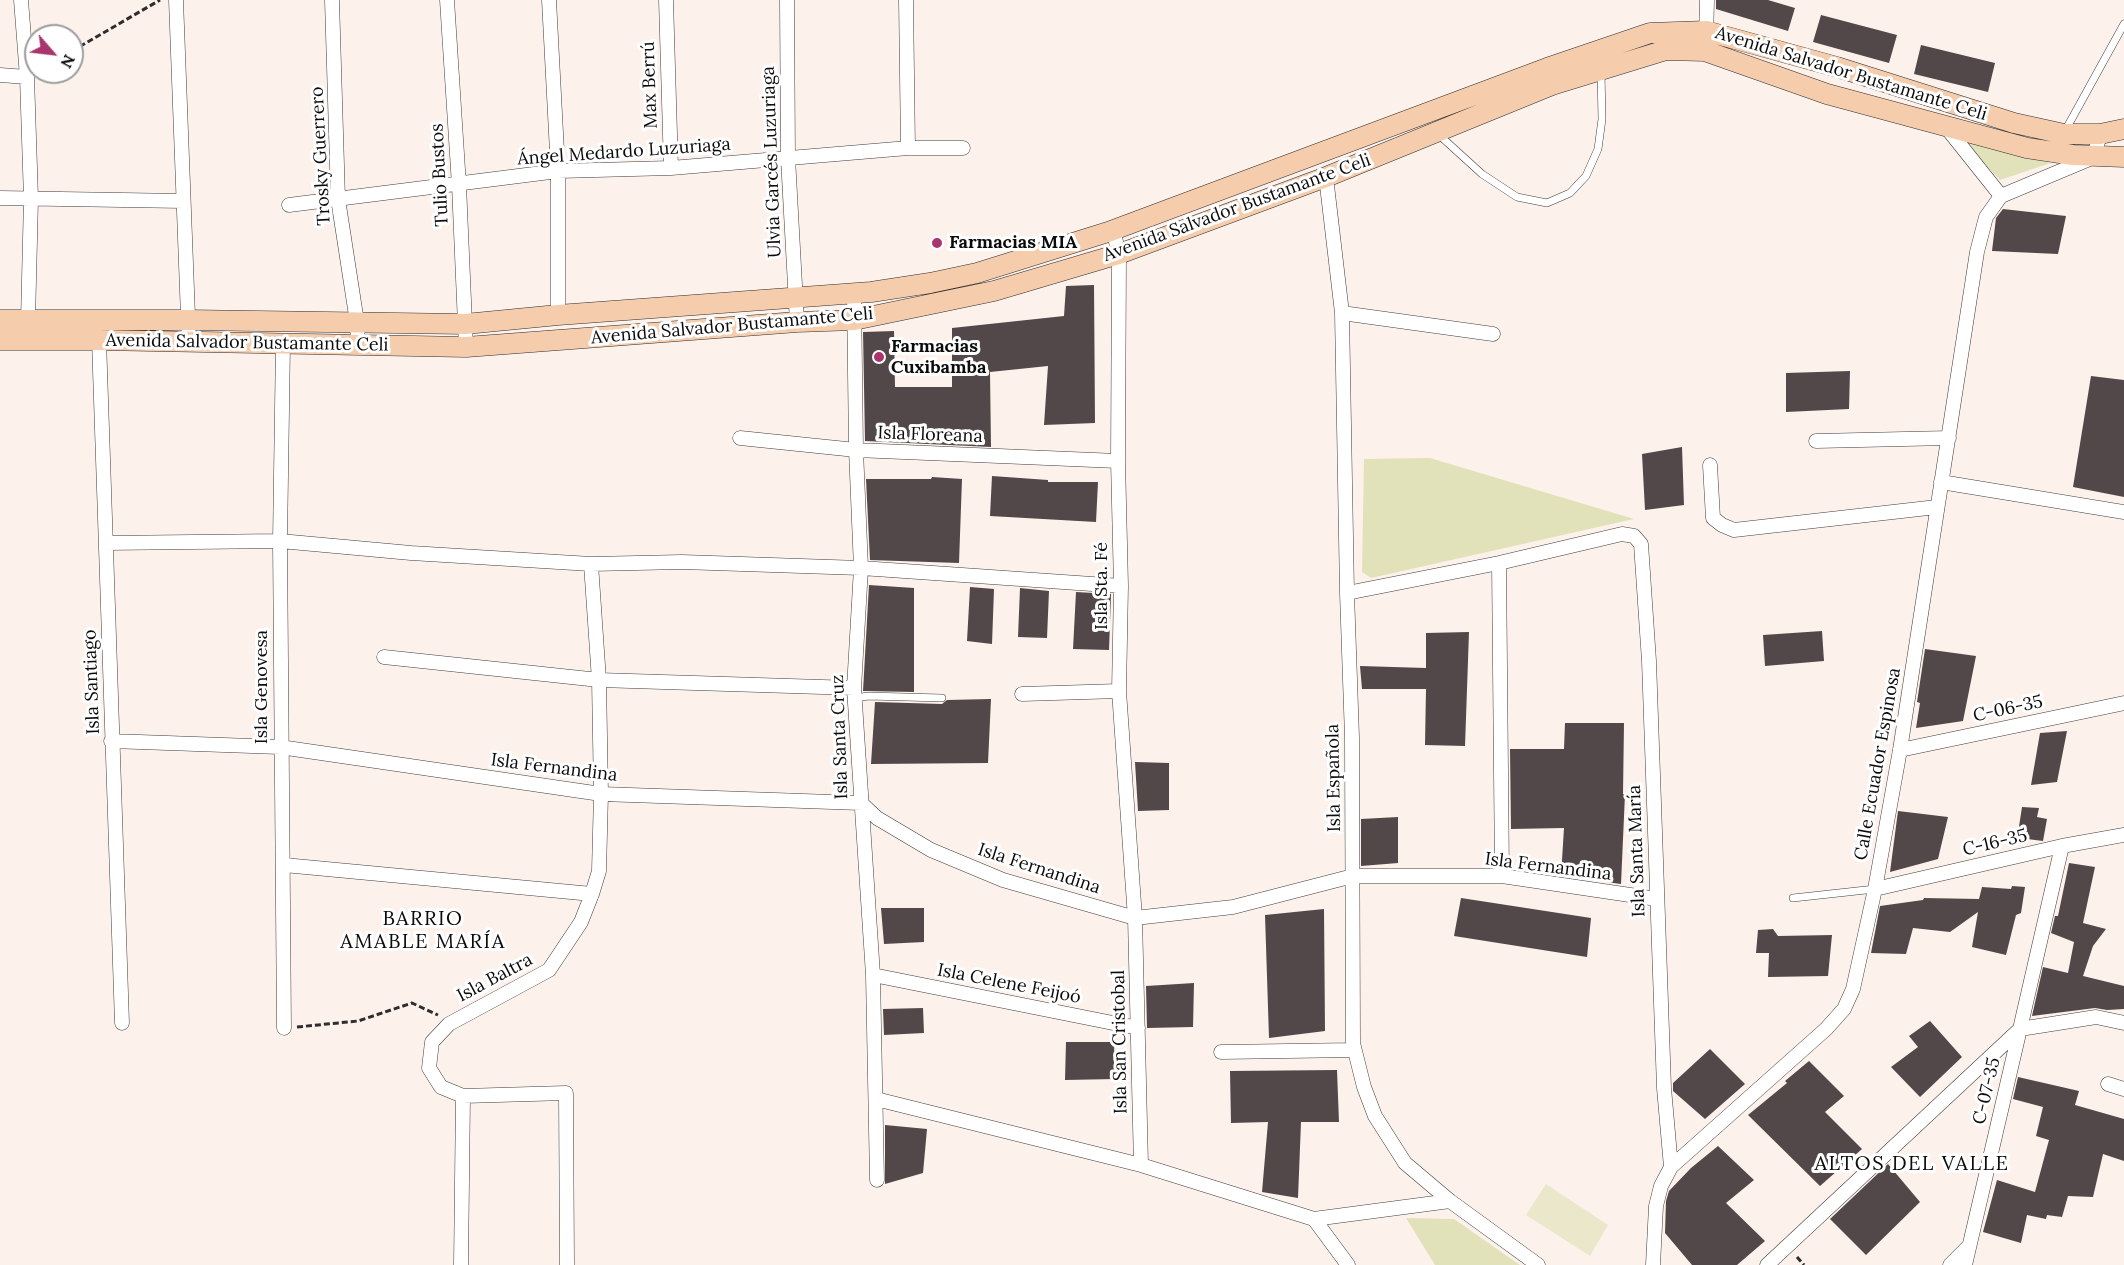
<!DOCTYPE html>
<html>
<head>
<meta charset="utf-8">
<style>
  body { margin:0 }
  #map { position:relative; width:2124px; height:1265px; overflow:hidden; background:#fdf1eb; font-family:Lora,serif }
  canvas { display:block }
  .north { position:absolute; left:24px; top:24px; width:60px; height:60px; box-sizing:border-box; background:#fff; border:2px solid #9d9d9d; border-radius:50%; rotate:118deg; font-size:16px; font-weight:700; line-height:24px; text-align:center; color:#0b0b0b }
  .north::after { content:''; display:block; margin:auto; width:21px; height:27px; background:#a9346e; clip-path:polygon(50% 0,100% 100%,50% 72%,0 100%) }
</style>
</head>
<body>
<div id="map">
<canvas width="2124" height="1265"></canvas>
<div class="north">N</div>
</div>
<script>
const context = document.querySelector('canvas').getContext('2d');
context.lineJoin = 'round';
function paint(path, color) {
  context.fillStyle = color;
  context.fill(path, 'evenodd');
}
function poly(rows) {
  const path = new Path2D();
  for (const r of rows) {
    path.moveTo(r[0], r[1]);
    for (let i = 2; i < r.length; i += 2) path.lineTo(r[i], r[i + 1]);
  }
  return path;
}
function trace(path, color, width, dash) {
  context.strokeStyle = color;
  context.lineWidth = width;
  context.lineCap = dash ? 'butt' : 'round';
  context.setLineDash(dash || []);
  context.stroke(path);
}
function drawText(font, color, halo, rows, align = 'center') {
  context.font = font + ' Lora,serif';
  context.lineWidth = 6;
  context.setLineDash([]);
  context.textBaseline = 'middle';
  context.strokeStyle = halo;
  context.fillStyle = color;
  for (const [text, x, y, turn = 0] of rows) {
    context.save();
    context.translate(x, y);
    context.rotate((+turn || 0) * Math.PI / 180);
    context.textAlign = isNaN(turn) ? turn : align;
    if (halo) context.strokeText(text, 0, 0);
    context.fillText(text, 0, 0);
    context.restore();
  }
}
paint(poly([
  [1958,135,1988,148,2051,163,2000,180],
  [1430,458,1634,519,1371,578,1362,572,1364,459],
  [1406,1218,1454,1219,1520,1265,1435,1265]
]), '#e1e2b9');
paint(poly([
  [1546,1184,1608,1225,1590,1256,1526,1215]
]), '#ebe7ca');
paint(poly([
  [1716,0,1768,0,1795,8,1788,31,1716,9],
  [1821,15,1897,35,1889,63,1813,42],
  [1921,45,1995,63,1988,92,1914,74],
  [2003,209,2066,216,2058,254,1992,251,1996,218],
  [1094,285,1095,423,1044,425,1048,366,990,372,991,447,865,441,863,332,894,331,895,387,952,387,952,328,1064,316,1066,286],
  [1850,371,1849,409,1786,412,1786,373],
  [2091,376,2124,380,2124,497,2073,487],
  [1682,447,1684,505,1645,510,1642,454],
  [992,476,1048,480,1048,482,1098,482,1096,522,990,516],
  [932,477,962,479,959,563,870,560,866,479,931,479],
  [869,585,914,588,914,692,863,691],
  [970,587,994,589,992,644,967,641],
  [1020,588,1049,591,1047,638,1018,637],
  [1076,592,1111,594,1109,650,1073,649],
  [1822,631,1824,661,1765,666,1763,635],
  [1469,632,1465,746,1425,745,1426,689,1362,689,1360,666,1426,668,1426,633],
  [1925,649,1976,656,1963,721,1916,728,1920,703,1917,702],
  [991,699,988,763,871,764,875,702,942,704,947,700],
  [1565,723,1624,723,1623,794,1625,794,1621,884,1561,876,1564,828,1511,829,1510,749,1564,749],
  [2067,731,2057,782,2031,785,2040,733],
  [1135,762,1169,763,1169,810,1138,811],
  [2022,807,2039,808,2037,817,2047,819,2043,841,2027,839,2028,832,2018,833],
  [1898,811,1948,817,1938,859,1890,872],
  [1398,817,1398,863,1361,866,1361,819],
  [2069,863,2095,867,2083,923,2106,929,2093,946,2083,976,2124,986,2124,1009,2107,1010,2095,1008,2032,1016,2043,967,2068,973,2074,942,2051,933,2055,916,2058,916],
  [2012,886,2025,887,2021,913,2016,915,2006,955,1972,947,1978,912,1950,932,1913,928,1906,954,1871,953,1880,906,1923,900,1924,898,1979,899,1982,887,2011,889],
  [1461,898,1591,918,1587,957,1454,936],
  [881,908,924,908,924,942,884,944],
  [1324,909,1325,1031,1269,1038,1265,915],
  [1773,929,1778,936,1832,935,1828,976,1768,977,1769,953,1756,953,1758,930],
  [1194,983,1193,1027,1147,1028,1146,986],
  [923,1008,924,1033,884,1035,883,1009],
  [1930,1021,1962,1057,1920,1097,1891,1067,1918,1047,1909,1036],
  [1066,1042,1114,1042,1115,1079,1065,1080],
  [1710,1049,1745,1084,1705,1119,1673,1091,1673,1083],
  [1809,1061,1844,1096,1825,1112,1862,1149,1820,1186,1748,1115,1787,1083,1785,1081],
  [1337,1070,1339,1122,1301,1122,1298,1198,1262,1192,1268,1122,1231,1123,1230,1071],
  [2018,1077,2079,1091,2075,1105,2124,1119,2124,1161,2103,1154,2093,1197,2068,1196,2062,1217,2047,1215,2046,1219,2027,1215,2021,1243,1983,1232,1997,1180,2035,1192,2049,1140,2036,1136,2043,1107,2013,1099],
  [885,1125,927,1129,923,1173,885,1184],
  [1718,1146,1754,1180,1726,1203,1765,1241,1737,1265,1692,1265,1665,1233,1666,1201,1669,1191,1691,1168],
  [1888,1164,1920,1202,1866,1255,1830,1219]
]), '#524849');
const service = poly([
  [2065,131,2124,24],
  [1438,134,1482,174,1517,197,1547,203,1570,193,1586,176,1598,149,1602,119,1601,73],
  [856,698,868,696,942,698],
  [1793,898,1875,889]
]);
const minor = poly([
  [21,0,27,77,31,199,28,320],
  [176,0,189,343],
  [332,0,338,199,357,322,358,345],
  [447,0,459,185,466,347],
  [549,0,558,171,558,315],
  [666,0,671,168],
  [787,0,788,158,797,322],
  [906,0,908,148],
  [1706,40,1707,0],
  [0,75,27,77],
  [1946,127,2001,196],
  [1326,177,1342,313,1347,593,1352,737,1353,1043,1364,1087,1375,1116,1405,1163,1450,1201,1538,1265],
  [0,198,183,201],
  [289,205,558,171,671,168,908,148,963,148],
  [1113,230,1119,254,1118,461,1121,586,1119,691,1135,918,1141,1165],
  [854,294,856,450,861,568,854,688,873,975,877,1180],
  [1342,313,1493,334],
  [99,340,122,1023],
  [283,344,280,541,284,1028],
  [740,438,856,450,1118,461],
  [1816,441,1949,438],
  [1710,465,1713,518,1722,525,1734,530,1937,507],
  [1941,482,2124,512],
  [106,543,280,541,411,553,591,564,682,562,861,568,1121,586],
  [1499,563,1502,876],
  [1347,593,1499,563,1622,534,1634,536,1641,544,1649,661,1664,1088,1671,1167],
  [384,657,599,680,854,688],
  [1022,694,1119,691],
  [111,741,280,747,601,794,861,803,877,818,931,850,1003,880,1135,918,1233,907,1353,876,1502,876,1657,899],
  [1900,750,2124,703],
  [284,865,592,894],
  [1875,889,2062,846,2124,835],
  [873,975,1138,1028],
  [1221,1052,1354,1050],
  [2108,1084,2124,1089],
  [876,1099,1141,1165,1314,1219,1450,1201],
  [1314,1219,1348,1265],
  [461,1265,463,1096],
  [567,1265,566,1093,463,1096,441,1087,429,1068,432,1042,449,1024,549,970,581,922,592,894,599,871,601,794,599,680,591,564],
  [1653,1265,1656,1206,1661,1186,1671,1167,1826,1029,1844,1009,1853,989,1875,889,1900,750,1977,252,1986,217,2001,196,2094,157,2100,134],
  [1767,1265,2020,1029,2062,846],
  [1950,1265,1969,1246],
  [1965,1265,2020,1029,2096,1017,2124,1023]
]);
const secondary = poly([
  [0,320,188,320,465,324,558,315,871,292,930,283,977,273,1108,232,1547,68,1650,33,1706,31,1837,67,2014,123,2064,134,2100,134,2124,129],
  [0,340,99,340,466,347,797,322,854,320,994,291,1119,254,1326,177,1552,85,1666,50,1705,51,1827,94,2027,148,2073,155,2124,157]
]);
trace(service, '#3e3e3e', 8);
trace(minor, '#3e3e3e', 15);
trace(secondary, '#2d2d2d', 21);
trace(poly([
  [72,51,160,0],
  [297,1027,358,1021,412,1003,438,1015],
  [1797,1257,1804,1265]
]), '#2d2d2d', 3, [6, 3]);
trace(service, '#fff', 7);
trace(minor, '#fff', 14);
trace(secondary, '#f5cdad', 20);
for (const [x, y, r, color] of [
  [937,243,6,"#a9346e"],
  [879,357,6,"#a9346e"]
]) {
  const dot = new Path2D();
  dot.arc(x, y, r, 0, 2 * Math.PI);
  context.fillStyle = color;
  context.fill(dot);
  trace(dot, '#fff', 2);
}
drawText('18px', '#0b0b0b', '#fff', [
  ["Avenida Salvador Bustamante Celi",1851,74,17],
  ["Max Berrú",650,85,-92],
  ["Ángel Medardo Luzuriaga",624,152,-4],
  ["Trosky Guerrero",321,156,-93],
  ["Ulvia Garcés Luzuriaga",772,162,-92],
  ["Tulio Bustos",440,175,-93],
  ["Avenida Salvador Bustamante Celi",1237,208,-20],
  ["Avenida Salvador Bustamante Celi",732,326,-5],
  ["Avenida Salvador Bustamante Celi",247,343,1],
  ["Isla Floreana",930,435,2],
  ["Isla Sta. Fé",1102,586,-90],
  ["Isla Santiago",92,682,-92],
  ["Isla Genovesa",262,687,-90],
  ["C-06-35",2008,709,-12],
  ["Isla Santa Cruz",840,737,-92],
  ["Calle Ecuador Espinosa",1878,764,-80],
  ["Isla Fernandina",554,768,7],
  ["Isla Española",1334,778,-91],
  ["C-16-35",1995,843,-13],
  ["Isla Santa María",1637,851,-92],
  ["Isla Fernandina",1548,867,7],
  ["Isla Fernandina",1039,869,18],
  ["Isla Baltra",495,978,-28],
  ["Isla Celene Feijoó",1009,984,11],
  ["Isla San Cristobal",1120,1042,-91],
  ["C-07-35",1987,1091,-77]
]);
drawText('bold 18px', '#0b0b0b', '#fff', [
  ["Farmacias MIA",949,243],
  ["Farmacias",891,347],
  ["Cuxibamba",891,368]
], 'left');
context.letterSpacing = '1.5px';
drawText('20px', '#0b0b0b', '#fff', [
  ["BARRIO",423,919],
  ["AMABLE MARÍA",423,942],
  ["ALTOS DEL VALLE",1912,1164]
]);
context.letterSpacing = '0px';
</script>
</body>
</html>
